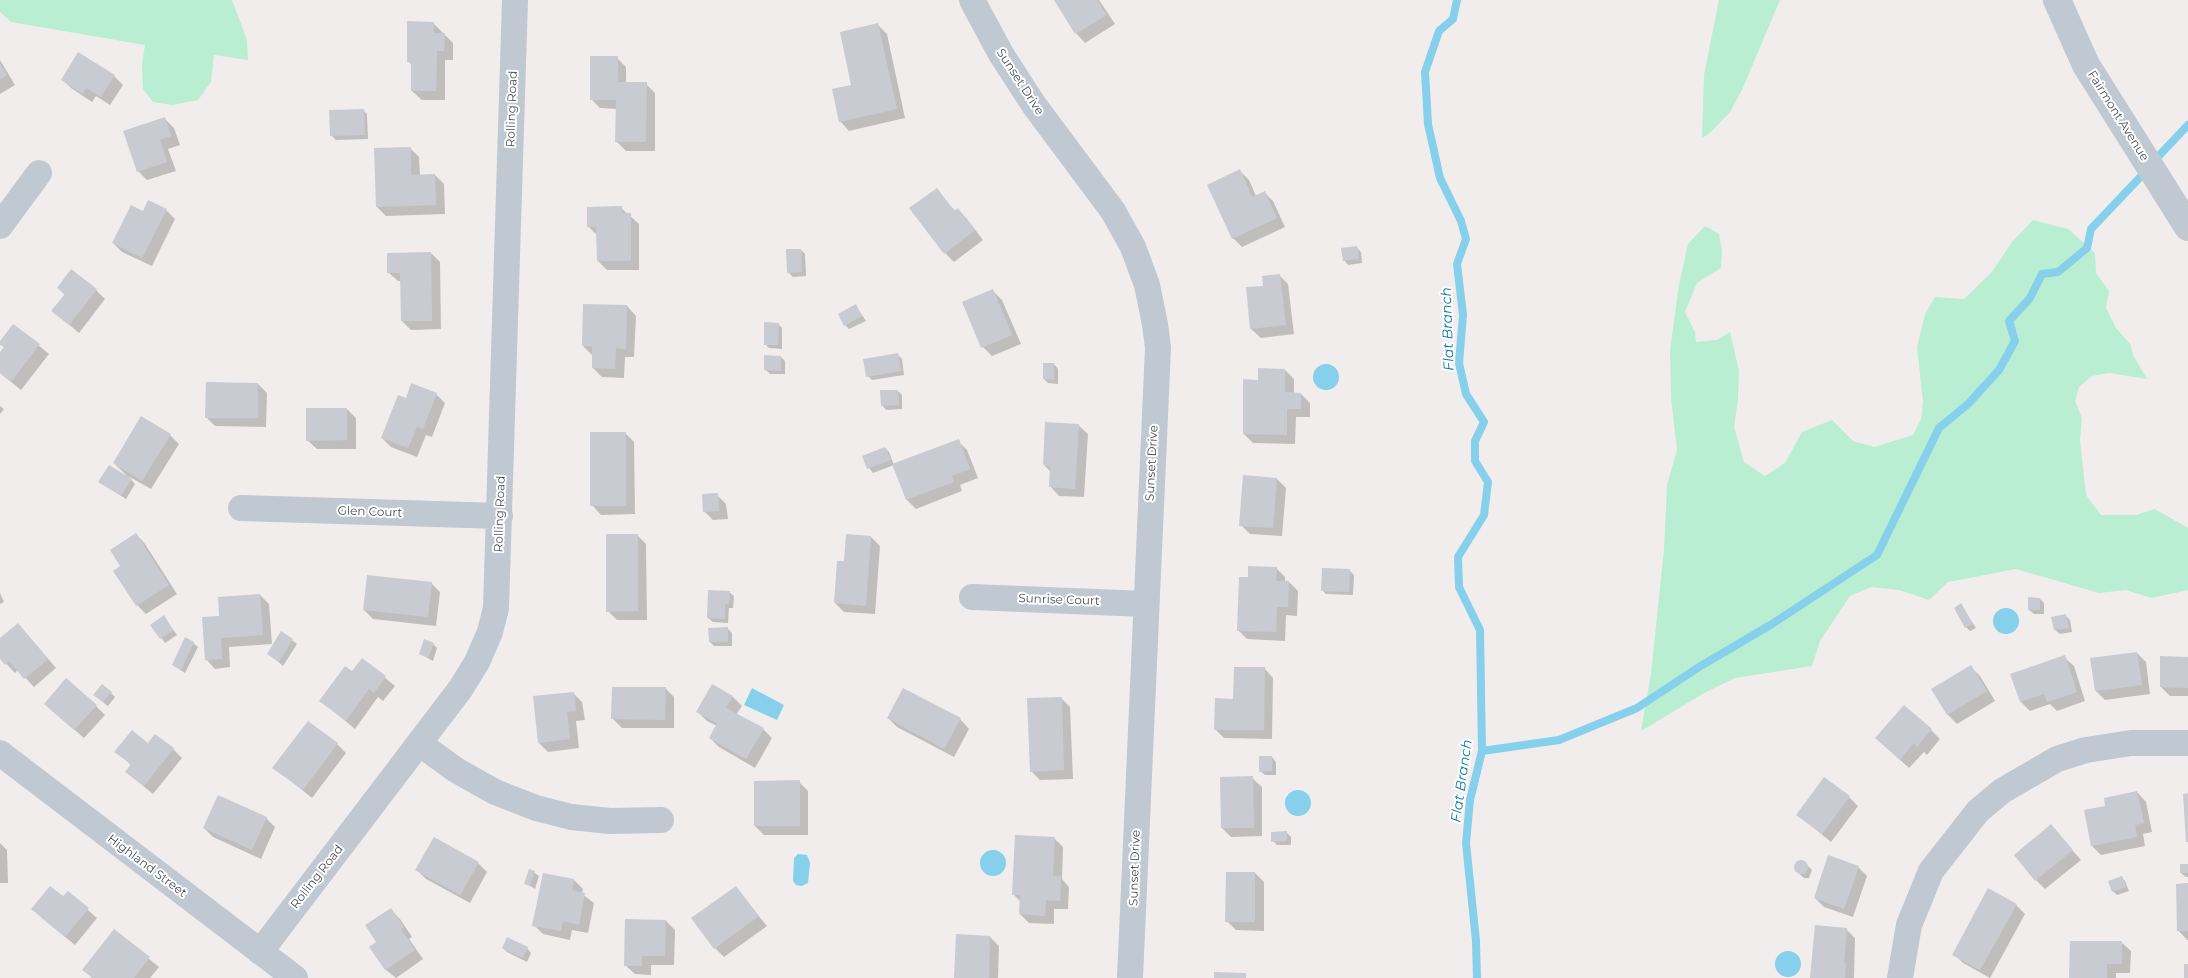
<!DOCTYPE html>
<html>
<head>
<meta charset="utf-8">
<style>
  body { margin:0 }
  canvas { display:block; background:#f0edec }
</style>
</head>
<body>
<canvas width="2188" height="978"></canvas>
<script>
const context = document.querySelector('canvas').getContext('2d');
context.lineJoin = 'round';
function paint(path, color) {
  context.fillStyle = color;
  context.fill(path, 'evenodd');
}
function poly(rows) {
  const path = new Path2D();
  for (const r of rows) {
    if (r.length === 3) {
      path.moveTo(r[0] + r[2], r[1]);
      path.arc(r[0], r[1], r[2], 0, 2 * Math.PI);
      continue;
    }
    path.moveTo(r[0], r[1]);
    for (let i = 2; i < r.length; i += 2) path.lineTo(r[i], r[i + 1]);
  }
  return path;
}
function trace(path, color, width, dash) {
  context.strokeStyle = color;
  context.lineWidth = width;
  context.lineCap = dash ? 'butt' : 'round';
  context.setLineDash(dash || []);
  context.stroke(path);
}
function drawText(font, color, halo, rows, align = 'center') {
  context.font = font + ' Montserrat,sans-serif';
  context.lineWidth = 4;
  context.setLineDash([]);
  context.textBaseline = 'middle';
  context.strokeStyle = halo;
  context.fillStyle = color;
  for (const [text, x, y, turn = 0] of rows) {
    context.save();
    context.translate(x, y);
    context.rotate((+turn || 0) * Math.PI / 180);
    context.textAlign = isNaN(turn) ? turn : align;
    if (halo) context.strokeText(text, 0, 0);
    context.fillText(text, 0, 0);
    context.restore();
  }
}
paint(poly([
  [0,0,232,0,247,40,248,60,214,55,211,82,198,100,172,105,153,102,143,89,142,65,145,45,11,22,0,12],
  [1719,0,1780,0,1742,90,1730,112,1711,132,1702,138,1704,75],
  [2033,220,2068,229,2095,253,2096,273,2109,291,2106,308,2116,328,2131,345,2133,355,2147,379,2109,373,2092,376,2079,387,2075,401,2082,418,2080,440,2086,495,2101,515,2136,515,2155,509,2188,528,2188,590,2152,598,2126,590,2099,593,2016,569,1948,582,1929,600,1899,590,1871,587,1850,596,1820,641,1812,666,1735,678,1704,693,1641,731,1651,674,1664,549,1667,485,1677,450,1671,398,1670,350,1679,285,1688,244,1705,226,1719,234,1722,251,1721,268,1697,283,1685,312,1695,332,1696,342,1717,340,1730,332,1739,371,1738,400,1734,427,1744,462,1765,476,1785,463,1802,432,1832,420,1853,441,1874,447,1913,435,1921,419,1923,402,1917,347,1925,314,1935,297,1964,299,1991,273,2012,242]
]), '#baeed2');
paint(poly([
  [1326,377,13],
  [2006,621,13],
  [752,688,784,705,777,720,744,705],
  [1298,803,13],
  [993,863,13],
  [798,854,807,855,810,863,808,883,802,886,796,885,793,881,794,858],
  [1788,964,13]
]), '#86d0ec');
paint(poly([
  [1056,0,1099,0,1115,24,1085,43,1076,33],
  [433,23,453,43,453,60,445,60,445,100,422,100,412,91,412,65,409,62],
  [878,25,887,34,905,118,849,131,840,121],
  [617,58,626,67,626,83,646,84,655,93,655,151,626,151,617,142,617,109,600,108,591,99],
  [0,60,15,85,0,94],
  [114,76,123,85,110,105,96,96,92,102,71,88,62,79],
  [363,110,367,114,368,139,336,140,332,136],
  [165,119,174,128,180,145,168,149,176,171,147,180,138,171],
  [410,148,419,157,420,176,435,175,444,184,445,214,386,216,377,207],
  [1240,171,1249,180,1256,196,1264,192,1273,201,1285,227,1242,247,1233,238],
  [936,189,955,211,958,210,967,219,983,240,954,262,945,253],
  [621,208,639,224,639,270,607,270,598,261,598,236,588,226],
  [166,210,175,219,152,266,122,252,113,243,143,213],
  [1357,248,1361,252,1362,263,1348,265,1344,260],
  [801,250,805,254,806,276,793,277,788,272],
  [431,253,440,262,441,329,411,330,402,321,402,281,398,281,388,272],
  [1279,275,1288,284,1294,334,1261,338,1251,329,1264,287],
  [58,288,96,290,105,299,79,333,53,311,65,295],
  [993,291,1002,300,1021,344,992,356,983,347],
  [627,306,636,316,634,357,625,357,624,378,602,377,593,368,592,355,583,346],
  [856,306,866,321,849,329,845,325],
  [778,324,782,328,782,349,769,348,765,344],
  [14,325,49,354,21,390,0,373,0,354,5,348,0,343],
  [898,355,902,359,904,375,872,380,868,376],
  [781,357,785,361,785,374,770,374,766,370],
  [1054,364,1058,369,1058,384,1048,383,1044,379],
  [1285,370,1294,379,1294,394,1301,394,1310,403,1310,417,1296,417,1295,444,1253,443,1244,434,1259,381],
  [258,384,267,393,266,427,215,426,206,417],
  [898,391,902,395,902,409,886,410,882,405],
  [436,394,445,403,432,437,426,435,417,457,391,447,382,438,406,399],
  [0,406,4,409,0,414],
  [347,409,356,418,356,449,317,449,307,440],
  [1078,425,1088,434,1084,497,1059,496,1050,486,1051,472,1044,465],
  [625,433,634,442,635,514,601,515,592,505],
  [170,435,179,444,151,489,128,476,135,484,126,499,100,482,127,476,114,463],
  [958,441,967,450,978,478,960,485,962,491,916,509,907,500,894,465,873,473,869,468,885,448,889,452,894,465],
  [1277,479,1286,488,1282,536,1250,534,1241,525],
  [717,495,726,504,728,519,713,520,704,511],
  [136,534,145,544,177,594,146,614,137,605],
  [637,535,646,544,647,620,617,620,608,611],
  [871,537,880,546,875,614,844,612,835,603,845,562],
  [1276,568,1285,577,1285,582,1289,582,1298,591,1297,616,1286,615,1285,641,1247,639,1238,630,1249,579],
  [1350,571,1354,575,1353,595,1326,594,1322,590],
  [431,583,440,592,436,626,373,619,364,610],
  [729,592,734,596,733,608,729,608,728,623,713,622,708,618],
  [0,593,4,602,0,604],
  [260,595,269,604,272,644,229,647,230,667,215,669,206,659,220,618],
  [2040,599,2044,603,2044,614,2034,614,2029,610],
  [1961,605,1976,628,1970,631,1966,627],
  [2065,615,2070,620,2072,632,2060,634,2055,630,2053,618],
  [164,617,177,635,165,643,152,625],
  [727,628,732,633,732,646,714,646,710,642],
  [282,633,297,644,283,666,269,654],
  [27,634,56,668,34,687,18,670,15,673,0,657,0,640],
  [193,643,198,647,185,673,173,665],
  [433,644,437,648,433,661,420,654],
  [2137,653,2146,662,2150,694,2105,700,2096,691],
  [2064,657,2074,666,2085,701,2057,711,2050,704,2030,711,2021,702,2012,675],
  [2188,658,2188,696,2170,696,2161,687],
  [362,659,395,686,383,701,378,697,355,729,321,701,352,673],
  [1971,667,1980,676,1995,701,1957,724,1948,715,1933,689],
  [1264,668,1273,678,1272,739,1224,738,1215,729,1234,700],
  [665,688,674,697,674,728,622,728,613,719],
  [111,693,115,697,108,706,99,699],
  [573,693,582,702,585,720,576,721,579,748,548,752,539,743],
  [733,697,742,706,736,715,763,729,772,738,755,768,719,747,710,738,717,726,707,721,698,712],
  [1061,698,1070,707,1073,779,1040,780,1031,771],
  [96,706,105,715,84,738,55,713],
  [888,718,960,719,969,729,954,757,897,727],
  [1931,730,1940,739,1927,755,1924,752,1909,768,1886,747],
  [337,744,346,753,312,798,274,767],
  [173,749,182,758,153,794,126,772,131,765,116,751],
  [1272,757,1276,762,1276,775,1265,775,1260,771],
  [1252,778,1262,787,1262,836,1231,837,1222,828],
  [799,782,808,791,808,835,764,835,755,826],
  [2137,792,2146,802,2152,832,2143,834,2145,846,2101,855,2092,846,2085,811,2107,807],
  [1849,797,1858,806,1831,842,1798,815],
  [266,818,275,827,261,859,213,837,204,828],
  [2051,826,2081,860,2045,889,2036,880],
  [1287,833,1291,837,1291,845,1277,845,1273,841],
  [1054,838,1063,847,1062,879,1069,887,1068,909,1054,909,1054,924,1029,923,1020,914,1021,902,1013,894],
  [0,843,7,850,8,883,0,883],
  [1799,861,1804,862,1812,870,1809,878,1804,878,1795,870,1795,865],
  [478,863,487,872,470,903,426,879,417,870],
  [2188,865,2188,877,2186,877,2181,873],
  [1858,867,1867,876,1853,917,1824,907,1815,898],
  [530,870,539,876,535,889,525,883],
  [1255,873,1264,882,1264,931,1236,930,1227,921],
  [2121,877,2125,881,2129,891,2117,895,2113,891],
  [574,880,583,889,582,894,594,903,588,933,572,930,570,940,543,934,534,925],
  [2188,885,2188,940,2187,940,2178,930],
  [736,888,767,926,724,957,715,948],
  [68,893,97,918,75,945,42,918],
  [2016,905,2025,914,1990,978,1963,963,1954,954],
  [391,910,400,919,412,937,409,939,423,959,396,978,386,970,371,947,378,942],
  [666,921,675,930,674,965,651,965,651,975,635,974,625,965],
  [1846,929,1855,938,1854,978,1812,978],
  [114,931,159,967,150,978,92,978,84,970],
  [990,937,999,946,998,978,956,978],
  [2121,942,2131,951,2130,973,2116,973,2116,978,2071,978],
  [503,948,527,948,531,953,527,962,507,952]
]), '#0003');
trace(poly([
  [1457,0,1453,19,1439,31,1425,72,1428,124,1440,178,1461,221,1466,239,1457,264,1463,315,1459,363,1466,394,1484,422,1475,441,1475,461,1488,482,1484,515,1458,557,1459,587,1480,630,1482,751,1470,800,1466,843,1476,941,1477,978],
  [2153,162,2188,125],
  [1482,751,1559,740,1637,708,1699,667,1772,624,1877,555,1939,428,1968,404,1999,370,2015,341,2009,321,2030,298,2042,274,2058,272,2087,248,2091,229,2146,171]
]), '#86d0ec', 8);
paint(poly([
  [1054,0,1097,0,1107,15,1075,34],
  [407,21,434,22,434,33,445,33,444,51,437,51,436,91,411,91,411,62,407,62],
  [878,23,897,109,839,122,832,89,851,85,840,32],
  [78,52,115,75,101,97,86,88,83,94,61,80],
  [590,56,618,56,618,82,647,82,646,142,615,142,616,100,590,100],
  [0,64,7,75,0,79],
  [364,109,365,135,330,136,329,110],
  [165,117,171,136,160,140,167,162,137,172,123,131],
  [411,147,411,175,435,174,436,205,376,207,374,148],
  [1240,169,1252,197,1265,191,1277,218,1232,239,1207,185],
  [937,188,954,211,958,208,975,230,944,254,909,208],
  [148,200,167,209,142,258,112,243,131,205,143,211],
  [622,206,622,213,631,213,631,261,597,261,596,227,587,227,587,207],
  [1357,246,1359,259,1343,261,1341,248],
  [786,249,801,249,802,272,787,273],
  [431,252,432,321,401,321,400,273,387,273,387,253],
  [71,269,97,289,69,325,51,311,65,294,57,288],
  [1280,274,1286,325,1250,329,1246,287,1263,286,1262,276],
  [993,289,1012,335,981,348,962,302],
  [583,304,627,305,626,349,616,348,615,369,592,368,592,346,582,346],
  [856,304,862,316,844,326,838,314],
  [764,322,779,323,778,345,764,345],
  [13,324,40,344,11,382,0,373,0,352,4,347,0,345,0,341],
  [898,353,901,371,866,377,863,359],
  [764,355,781,356,781,371,764,370],
  [1043,363,1054,363,1054,380,1043,379],
  [1258,368,1285,369,1285,392,1301,393,1301,409,1287,409,1287,435,1243,434,1243,379,1258,380],
  [206,382,258,383,258,418,205,418],
  [411,383,437,393,423,429,417,427,408,448,381,438,398,395,406,398],
  [880,390,898,390,899,405,881,406],
  [306,408,347,408,347,440,306,441],
  [141,416,171,434,142,481,113,463],
  [1045,422,1079,424,1075,489,1049,487,1050,466,1043,465],
  [590,432,626,432,626,506,590,506],
  [959,439,970,469,952,476,954,482,906,500,892,464],
  [885,447,891,460,867,469,862,456],
  [109,465,132,479,121,496,98,482],
  [1243,475,1277,478,1273,528,1239,526],
  [718,493,719,511,703,512,702,494],
  [136,533,169,585,136,606,113,571,120,566,110,550],
  [606,534,638,534,638,611,606,612],
  [846,534,871,536,866,606,834,603,837,561,844,561],
  [1248,566,1277,567,1276,581,1289,581,1288,607,1277,607,1276,632,1237,631,1239,577,1248,577],
  [1322,568,1350,569,1349,592,1321,591],
  [367,575,432,582,428,617,363,610],
  [708,590,730,591,729,604,725,604,725,619,707,618],
  [260,594,263,635,221,638,222,659,205,660,202,617,219,616,218,597],
  [2028,597,2040,598,2040,610,2028,610],
  [1961,603,1973,624,1965,628,1954,608],
  [2066,614,2069,628,2054,630,2051,617],
  [164,615,173,630,160,639,150,625],
  [18,623,48,659,24,679,9,661,5,665,0,659,0,638],
  [728,627,728,642,709,642,708,628],
  [281,631,293,639,279,662,267,654],
  [185,637,194,642,181,670,172,665],
  [424,639,434,643,428,658,419,654],
  [2137,652,2142,685,2095,691,2090,658],
  [2065,655,2077,692,2047,702,2044,694,2020,702,2010,674],
  [2160,656,2188,657,2188,688,2160,687],
  [362,658,386,676,374,693,369,689,346,721,319,701,345,666,352,671],
  [1971,665,1987,691,1947,715,1931,689],
  [1234,667,1265,667,1264,730,1214,730,1215,698,1233,699],
  [66,678,97,705,74,730,44,704],
  [102,684,112,692,103,702,93,695],
  [712,684,733,696,726,708,764,728,746,759,709,738,717,723,696,712],
  [612,687,666,687,665,720,611,719],
  [903,688,961,718,944,749,887,718],
  [574,692,576,711,567,712,570,739,538,743,533,696],
  [1062,697,1064,770,1030,772,1027,698],
  [1904,705,1932,729,1917,747,1914,743,1900,760,1875,738],
  [308,721,338,743,303,790,272,768],
  [132,730,148,743,155,734,174,748,144,786,125,772,131,764,114,752],
  [1259,756,1272,756,1272,771,1259,772],
  [1253,776,1254,828,1221,828,1220,777],
  [1824,777,1850,796,1822,834,1796,815],
  [800,780,800,826,754,826,754,781],
  [2137,791,2144,823,2135,825,2137,837,2091,846,2084,810,2105,806,2104,798],
  [2188,793,2188,842,2186,842,2183,794],
  [218,795,267,817,252,850,203,828],
  [2051,824,2073,850,2035,881,2014,855],
  [1287,831,1287,841,1271,842,1271,832],
  [1015,835,1055,837,1053,876,1061,876,1060,901,1046,900,1045,916,1019,914,1020,895,1012,895],
  [434,837,479,862,460,895,415,870],
  [1828,855,1859,866,1844,909,1814,898],
  [1801,867,7],
  [2180,864,2188,864,2188,873,2180,873],
  [529,869,535,871,530,886,524,884],
  [1226,872,1255,872,1255,922,1225,922],
  [543,873,574,879,572,890,585,893,579,925,563,921,561,931,532,926],
  [2122,876,2126,887,2112,892,2108,881],
  [2188,883,2188,931,2177,931,2176,884],
  [50,886,63,896,68,891,89,908,65,937,31,909],
  [736,886,759,916,714,949,691,918],
  [1988,888,2017,904,1980,970,1952,955],
  [391,908,404,927,401,929,415,950,385,970,369,947,376,942,365,925],
  [625,919,666,920,665,956,642,956,642,966,624,966],
  [1815,925,1847,928,1844,963,1846,963,1845,978,1810,978],
  [114,929,150,957,134,978,93,978,82,970],
  [956,934,990,936,989,978,954,978],
  [507,937,528,947,523,958,502,948],
  [2070,941,2122,941,2122,964,2107,964,2107,978,2069,978],
  [2184,964,2188,964,2188,978,2184,978],
  [1214,972,1246,973,1246,978,1214,978]
]), '#c9cbd3');
trace(poly([
  [972,0,1001,54,1034,105,1113,211,1133,247,1147,285,1155,324,1158,348,1130,978],
  [0,226,39,173],
  [241,508,500,516],
  [972,597,1146,604],
  [420,744,456,770,495,792,536,808,571,817,610,821,661,820],
  [0,753,295,978],
  [260,952,461,688,477,662,490,632,496,608,515,0],
  [1900,978,1909,925,1931,871,1978,811,2002,791,2057,759,2086,750,2131,743,2188,743]
]), '#c0c8d2', 26);
trace(poly([
  [2057,0,2086,65,2188,227]
]), '#c0c8d2', 28);
drawText('12px', '#454f5a', '#fff', [
  ["Sunset Drive",1020,82,57],
  ["Rolling Road",512,109,-88],
  ["Fairmont Avenue",2118,116,58],
  ["Sunset Drive",1152,463,-87],
  ["Glen Court",370,512,2],
  ["Rolling Road",500,514,-88],
  ["Sunrise Court",1059,600,2],
  ["Highland Street",147,866,37],
  ["Sunset Drive",1135,868,-88],
  ["Rolling Road",317,877,-52]
]);
drawText('italic 14px', '#0c7ca6', '#fff', [
  ["Flat Branch",1448,329,-92],
  ["Flat Branch",1462,781,-82]
]);
</script>
</body>
</html>
